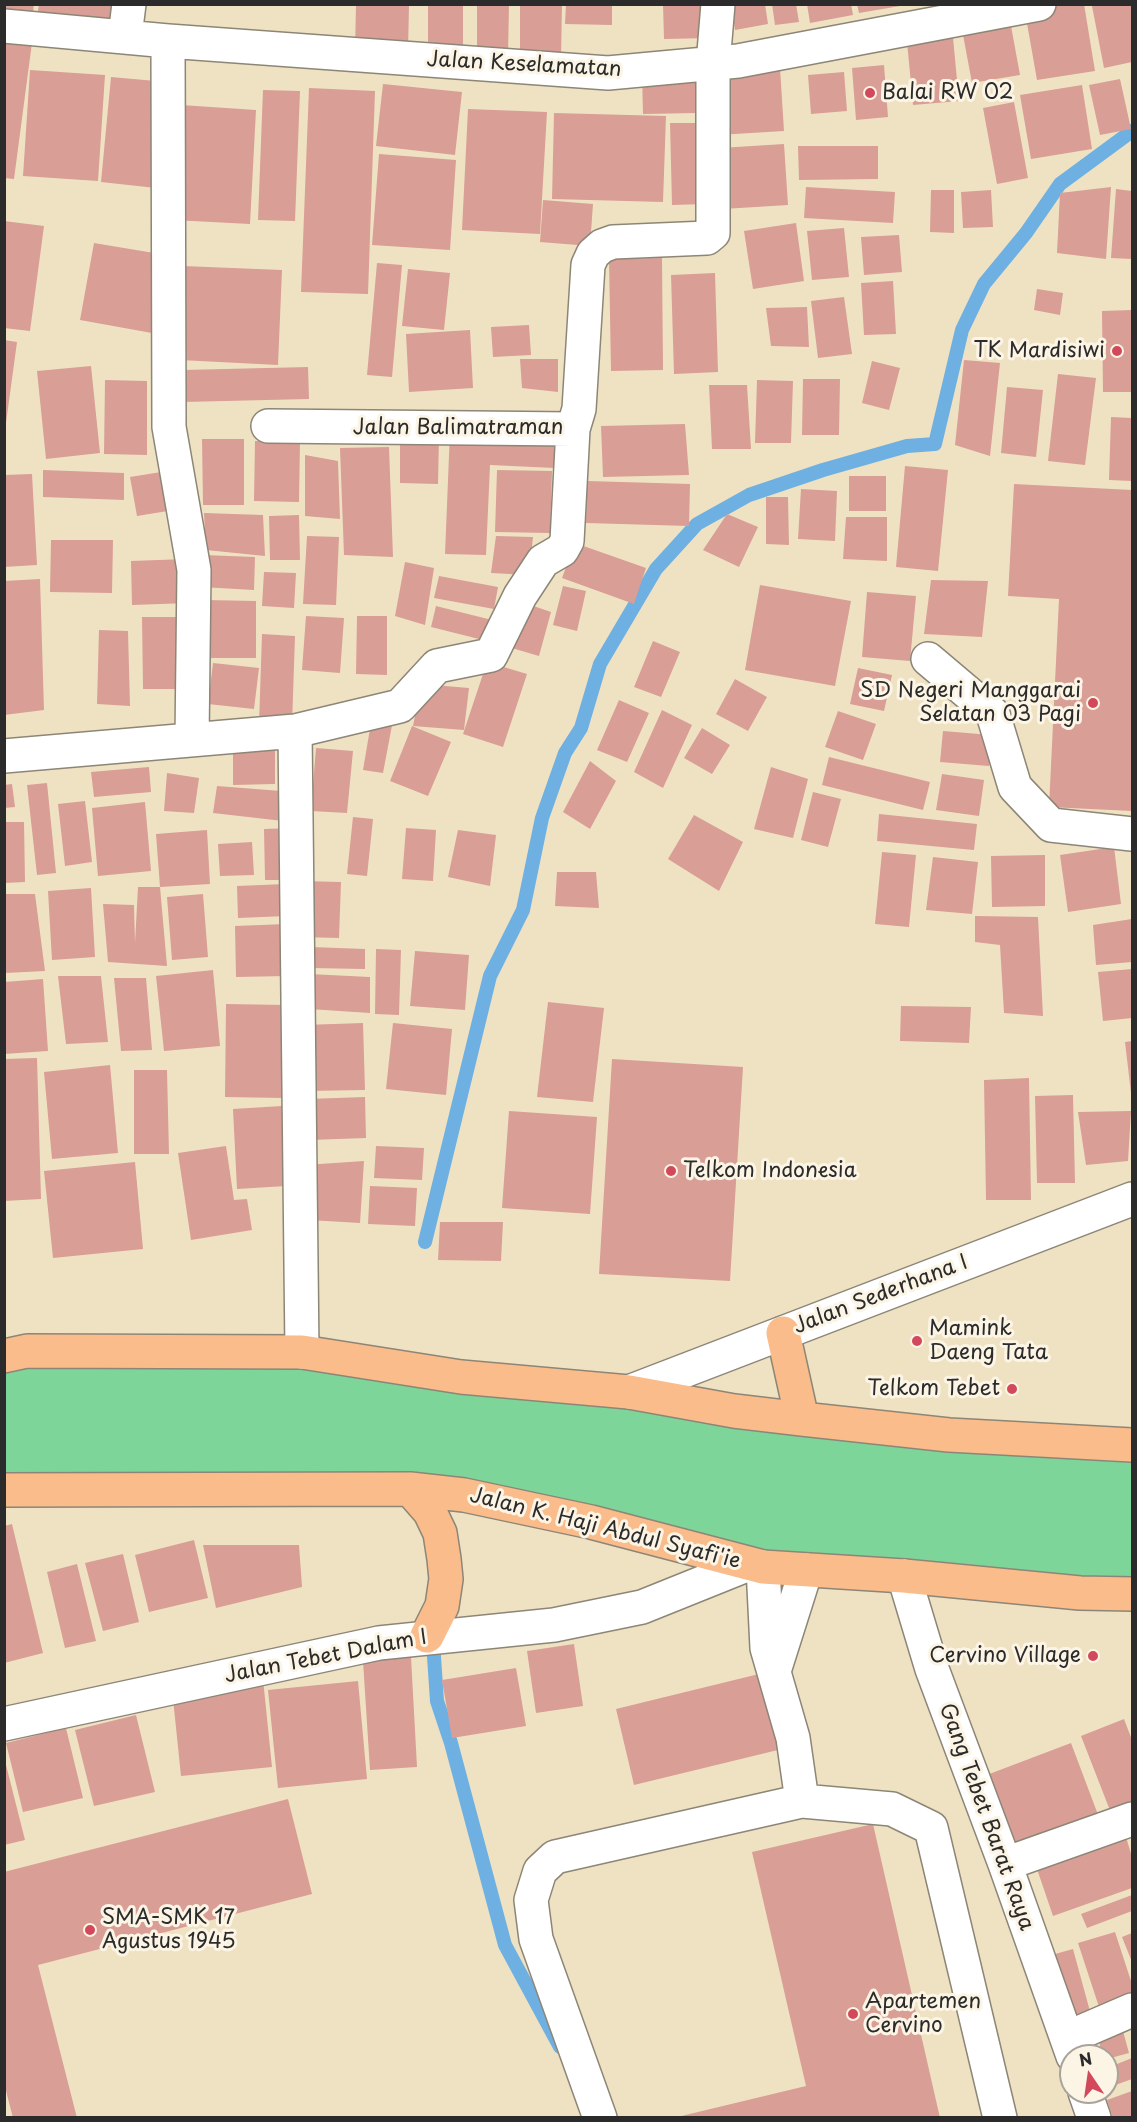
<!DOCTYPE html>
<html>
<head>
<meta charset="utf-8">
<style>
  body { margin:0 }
  #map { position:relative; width:1137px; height:2122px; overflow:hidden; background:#efe2c3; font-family:"Playpen Sans",sans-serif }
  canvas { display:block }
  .frame { position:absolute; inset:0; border:6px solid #2b2b2b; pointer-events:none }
  .north { position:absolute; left:1059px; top:2044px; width:60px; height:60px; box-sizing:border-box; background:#fcf5e5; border:2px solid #a8a49b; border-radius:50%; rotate:347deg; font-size:16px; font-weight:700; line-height:24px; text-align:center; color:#2b2b2b }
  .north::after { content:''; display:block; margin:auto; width:21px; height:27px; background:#d1495b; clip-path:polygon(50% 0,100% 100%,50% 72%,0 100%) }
</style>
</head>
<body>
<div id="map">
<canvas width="1137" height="2122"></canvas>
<div class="frame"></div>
<div class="north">N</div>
</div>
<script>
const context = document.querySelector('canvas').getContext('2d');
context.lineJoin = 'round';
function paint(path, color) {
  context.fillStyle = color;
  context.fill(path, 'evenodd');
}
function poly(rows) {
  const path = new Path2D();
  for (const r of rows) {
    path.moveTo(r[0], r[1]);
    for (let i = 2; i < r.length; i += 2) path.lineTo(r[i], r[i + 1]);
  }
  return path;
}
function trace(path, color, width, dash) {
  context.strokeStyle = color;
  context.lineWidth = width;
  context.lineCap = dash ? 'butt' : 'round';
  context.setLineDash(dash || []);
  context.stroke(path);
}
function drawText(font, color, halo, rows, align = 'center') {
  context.font = font + ' "Playpen Sans",sans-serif';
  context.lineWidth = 6;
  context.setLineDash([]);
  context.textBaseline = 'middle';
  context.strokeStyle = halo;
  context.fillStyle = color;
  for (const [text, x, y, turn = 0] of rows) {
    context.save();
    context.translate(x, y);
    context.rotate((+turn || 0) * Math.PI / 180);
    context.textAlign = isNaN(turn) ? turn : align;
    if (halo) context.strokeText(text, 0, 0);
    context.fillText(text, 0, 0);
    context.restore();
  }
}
paint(poly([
  [4,1348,302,1352,1132,1443,1132,1594,904,1576,464,1495,5,1491]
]), '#7ed59a');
trace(poly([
  [425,1242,490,976,523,910,542,818,565,753,581,728,600,664,656,569,697,524,749,495,823,470,907,446,935,444,962,330,984,284,1026,233,1060,184,1132,131],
  [433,1642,437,1701,451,1743,505,1945,560,2047]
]), '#6eb0e2', 14);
paint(poly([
  [4,4,34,4,32,19,4,15],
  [39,4,120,4,117,27,37,17],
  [356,4,409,4,408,52,355,51],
  [428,4,463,4,463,56,428,56],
  [477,4,509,4,508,57,477,56],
  [520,4,562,4,561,58,520,58],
  [566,4,612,4,612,25,565,24],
  [663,4,710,4,711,38,664,39],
  [731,4,765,4,768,24,735,30],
  [772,4,796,4,799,22,775,25],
  [807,4,851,4,853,15,810,23],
  [857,4,899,4,900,6,859,13],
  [1068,4,1084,4,1095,71,1037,80,1025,12],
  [1099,4,1132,4,1132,62,1104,68,1092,6],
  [1009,15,1020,75,972,83,961,24],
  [952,27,959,101,913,105,906,31],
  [4,32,33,35,14,179,4,178],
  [884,65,888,117,856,120,852,68],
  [780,68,784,131,718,135,714,73],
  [30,70,105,75,98,181,23,176],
  [844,72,847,111,811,114,808,75],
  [696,73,697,113,643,114,642,74],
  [111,77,167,82,156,188,101,182],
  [1120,79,1131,129,1100,135,1089,85],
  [383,84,462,92,455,155,376,146],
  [1082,85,1092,149,1031,159,1020,95],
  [309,88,375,91,368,294,301,292],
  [263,90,300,91,295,221,258,220],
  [1014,102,1028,178,997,184,983,108],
  [181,105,256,110,250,224,173,220],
  [468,109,547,112,540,234,462,230],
  [554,113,666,116,663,202,552,199],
  [670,123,704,123,706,204,672,205],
  [784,144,788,205,723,209,720,148],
  [798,146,878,146,878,179,799,180],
  [379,154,456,160,450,250,372,245],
  [806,187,895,192,893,223,804,218],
  [1111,187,1106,259,1057,253,1060,193],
  [1116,189,1132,191,1132,259,1111,258],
  [931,190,954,190,954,233,930,232],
  [991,190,993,227,963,228,961,192],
  [543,200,593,204,590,246,540,242],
  [4,221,44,226,30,331,4,328],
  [796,223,804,281,753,289,744,231],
  [844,228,849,277,812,280,807,231],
  [899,235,902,272,864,275,861,237],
  [94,243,166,255,152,333,80,320],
  [662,258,663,370,611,371,609,259],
  [377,263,402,265,392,377,367,375],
  [183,266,282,270,278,365,180,360],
  [408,269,450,273,444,330,402,326],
  [715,273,718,372,674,374,671,275],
  [893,281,896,334,864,335,861,283],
  [1037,289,1063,293,1060,315,1034,310],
  [844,297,852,354,818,358,811,301],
  [807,307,809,347,771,346,766,308],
  [1132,310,1132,392,1103,392,1102,311],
  [529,325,531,355,493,357,491,327],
  [470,330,473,388,409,392,406,334],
  [4,340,17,342,6,423,4,423],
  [520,359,558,359,558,392,522,388],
  [964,360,1000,363,990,456,955,445],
  [872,361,900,368,889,410,862,403],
  [91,366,100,453,46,459,37,371],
  [308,367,309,399,183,402,183,370],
  [1058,374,1096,378,1085,465,1048,461],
  [803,379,840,379,839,435,802,435],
  [105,380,147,381,147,455,104,454],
  [757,380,793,381,791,443,755,443],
  [709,385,747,385,751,449,712,449],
  [1007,387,1043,390,1036,457,1001,453],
  [1111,417,1132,418,1132,481,1109,480],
  [685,424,689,475,603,477,601,426],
  [450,431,556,435,555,468,490,465,486,555,445,554],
  [400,436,439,436,438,484,400,483],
  [202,439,244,439,244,505,203,505],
  [255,441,300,441,299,502,254,501],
  [389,447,393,557,344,555,340,448],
  [305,455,338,461,340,519,305,516],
  [905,466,948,470,938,571,896,567],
  [43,470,124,473,124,500,43,497],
  [174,470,180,509,137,516,130,477],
  [497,470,552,471,550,533,495,532],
  [32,474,37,565,4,567,4,475],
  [849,476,886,476,886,511,849,511],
  [587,481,690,484,689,526,586,523],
  [1014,484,1132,490,1132,811,1049,807,1059,599,1008,596],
  [801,489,837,491,835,541,798,539],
  [766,497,788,497,789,545,766,544],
  [204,513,263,515,265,556,206,550],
  [727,514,758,527,739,567,703,550],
  [299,515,300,560,270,560,269,516],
  [846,517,887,517,887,561,843,559],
  [307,536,339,537,336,605,303,604],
  [496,536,533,537,529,575,491,573],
  [51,540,113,540,112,593,50,592],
  [575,543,646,568,634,604,562,578],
  [203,555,255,557,254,590,201,587],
  [186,559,189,603,132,605,131,561],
  [405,562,434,568,425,625,395,616],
  [264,572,296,573,294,608,262,606],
  [439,576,498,587,494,609,434,598],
  [40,579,44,710,4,715,4,581],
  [931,580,988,581,982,637,924,634],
  [760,585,851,601,835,686,745,670],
  [563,586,586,591,577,631,553,625],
  [867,592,916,596,910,661,862,657],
  [206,600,256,601,256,658,205,658],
  [519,601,551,612,539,656,505,646],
  [436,606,492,620,487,641,431,627],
  [306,616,344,618,340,673,302,670],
  [357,616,387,616,387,675,356,674],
  [142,617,189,617,189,689,143,689],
  [99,630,128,631,130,706,97,704],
  [262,634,295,636,292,725,259,724],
  [653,641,680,652,661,697,634,687],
  [487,662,527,674,503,747,463,734],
  [213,663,259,668,254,709,208,704],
  [858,668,892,675,884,711,850,704],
  [735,679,767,697,748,731,716,714],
  [421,684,469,688,464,730,413,726],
  [619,700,649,713,627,762,597,750],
  [662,710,692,725,663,788,634,772],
  [838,711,876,724,863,760,825,747],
  [372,717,393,720,383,773,363,770],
  [412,726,451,742,428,796,390,781],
  [702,728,730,745,712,774,684,758],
  [943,731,991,735,989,766,940,762],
  [233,739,275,739,275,784,233,785],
  [316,748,353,751,347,813,311,811],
  [829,757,930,782,923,810,822,785],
  [590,761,616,781,590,829,563,812],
  [149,767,151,792,94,797,91,772],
  [771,767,808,779,793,838,754,829],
  [167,773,199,778,194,813,164,811],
  [942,774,984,780,979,816,936,810],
  [47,783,56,873,37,875,27,785],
  [12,784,15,807,4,808,4,785],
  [217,786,294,792,292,822,213,813],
  [813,792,841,799,828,847,801,840],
  [85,801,92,862,65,866,58,804],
  [145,802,151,871,98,876,92,808],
  [879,814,977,824,974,850,877,841],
  [694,815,743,842,719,891,668,859],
  [353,817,373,819,367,876,347,874],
  [4,822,24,822,25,882,4,883],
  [294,828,293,880,265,880,264,829],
  [406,828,436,830,433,881,402,879],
  [207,830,210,884,160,887,156,834],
  [458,830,496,835,490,886,448,877],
  [252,842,254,875,220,876,218,844],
  [1114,847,1121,904,1068,912,1060,855],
  [882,852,916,855,909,927,875,924],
  [1045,855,1045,906,992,907,991,856],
  [933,857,978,862,972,914,926,910],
  [557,872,596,872,599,908,555,906],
  [303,881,341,882,339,938,301,937],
  [285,884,286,916,238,918,237,886],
  [138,887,160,887,167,966,108,962,103,904,134,905,135,943],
  [91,888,95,957,52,960,48,891],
  [5,894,35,894,45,971,5,973],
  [203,894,208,957,172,960,167,897],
  [975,916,1038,917,1043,1016,1004,1013,1000,945,975,942],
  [1132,919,1132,962,1096,965,1093,925],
  [286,924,288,976,236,977,235,926],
  [311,947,365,949,365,969,311,968],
  [376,949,401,950,399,1015,375,1014],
  [415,951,469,955,465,1010,410,1006],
  [1132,969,1132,1018,1103,1021,1098,972],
  [213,970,220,1046,164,1051,156,976],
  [309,974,370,977,370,1013,309,1009],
  [58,976,101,976,108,1042,66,1044],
  [114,978,146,978,152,1050,121,1051],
  [43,979,48,1051,4,1054,4,982],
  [548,1002,604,1008,593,1102,537,1097],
  [226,1004,286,1005,284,1098,225,1097],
  [901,1006,971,1007,969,1043,900,1041],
  [363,1023,365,1090,306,1091,304,1025],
  [393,1023,452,1029,446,1095,386,1089],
  [1132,1041,1132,1093,1131,1093,1125,1042],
  [37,1058,41,1199,4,1201,4,1059],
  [612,1059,743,1067,730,1281,599,1274],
  [110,1065,118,1153,52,1159,44,1072],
  [134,1070,167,1070,169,1154,134,1154],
  [1029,1078,1031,1200,986,1200,984,1080],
  [1073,1095,1075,1183,1037,1183,1035,1096],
  [365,1097,366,1138,310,1140,308,1099],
  [282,1106,286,1186,237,1189,233,1109],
  [509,1111,597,1117,590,1214,502,1208],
  [1131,1111,1128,1161,1086,1165,1078,1112],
  [226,1146,234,1200,247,1199,252,1230,191,1240,178,1153],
  [376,1146,424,1148,422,1180,374,1178],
  [364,1161,360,1223,309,1220,305,1165],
  [135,1162,143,1249,53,1258,44,1171],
  [370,1186,417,1188,415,1226,368,1224],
  [440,1222,503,1222,501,1261,438,1260],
  [12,1524,43,1653,4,1663,4,1526],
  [194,1540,208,1598,149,1612,135,1555],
  [203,1545,299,1545,302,1587,216,1608],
  [123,1554,139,1622,103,1631,85,1563],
  [77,1564,96,1641,65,1648,47,1572],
  [574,1644,583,1706,536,1713,527,1651],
  [411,1657,417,1767,370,1770,363,1661],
  [516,1668,526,1726,452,1738,442,1680],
  [763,1673,782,1749,634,1785,616,1709],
  [263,1679,272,1767,181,1776,172,1689],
  [358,1681,367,1779,278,1788,268,1690],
  [136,1715,155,1792,94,1806,75,1730],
  [1124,1719,1132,1740,1132,1805,1111,1813,1081,1736],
  [66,1728,83,1798,23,1812,6,1743],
  [1071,1743,1100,1820,1014,1853,984,1776],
  [4,1757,25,1840,4,1845],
  [288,1799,312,1894,38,1965,77,2118,13,2118,4,2083,4,1872],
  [873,1824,940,2118,673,2118,806,2086,752,1852],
  [1126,1837,1132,1857,1132,1888,1053,1916,1037,1869],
  [1132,1895,1132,1911,1087,1928,1081,1914],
  [1115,1932,1132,1984,1132,1999,1100,2010,1078,1943],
  [1132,1933,1132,1962,1122,1937],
  [1073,1949,1091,2015,1067,2022,1048,1956],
  [1120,2020,1129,2053,1107,2059,1107,2056,1103,2056,1095,2027],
  [1132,2058,1132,2079,1110,2087,1107,2068],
  [1132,2091,1132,2118,1113,2118,1107,2100]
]), '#d99e96');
const minor = poly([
  [4,26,168,41,608,73,738,61,1039,4],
  [125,36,129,4],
  [168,41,169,427,194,570,192,739],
  [268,426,573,429,579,409,588,265,593,254,602,246,613,242,707,238,713,233,713,64,718,4],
  [928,659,993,714,1015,787,1051,825,1132,834],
  [295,731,302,1352],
  [4,756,295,731,400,706,437,666,491,655,520,596,543,561,562,550,567,541,573,429],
  [629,1392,1132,1199],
  [763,1567,767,1648,793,1738,802,1801],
  [904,1576,932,1669,1005,1864,1073,2056],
  [775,1668,806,1570],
  [4,1724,379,1643,554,1625,642,1607,749,1564],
  [1005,1864,1132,1819],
  [1067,2038,1132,2010],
  [1085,2092,1094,2118],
  [600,2118,536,1939,531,1900,540,1871,555,1857,802,1801,892,1809,931,1828,1000,2118]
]);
const major = poly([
  [783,1333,802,1419],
  [4,1356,27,1351,302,1352,461,1377,629,1392,734,1411,802,1419,949,1435,1132,1445],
  [410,1489,430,1512,440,1533,444,1559,446,1579,442,1606,427,1636],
  [4,1490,410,1489,464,1495,591,1522,763,1567,904,1576,1080,1593,1132,1594]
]);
trace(minor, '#8d8677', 36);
trace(major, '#8d8677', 36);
trace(minor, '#fff', 33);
trace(major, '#f9bc8a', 33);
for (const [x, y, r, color] of [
  [870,93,6,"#d1495b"],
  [1117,351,6,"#d1495b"],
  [1093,703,6,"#d1495b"],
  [671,1171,6,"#d1495b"],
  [917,1341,6,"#d1495b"],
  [1012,1389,6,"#d1495b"],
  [1093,1656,6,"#d1495b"],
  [90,1930,6,"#d1495b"],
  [853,2014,6,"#d1495b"]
]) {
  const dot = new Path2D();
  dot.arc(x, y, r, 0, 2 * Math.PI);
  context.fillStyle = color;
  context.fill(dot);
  trace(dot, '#fcf5e5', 2);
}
drawText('21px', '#2b2b2b', '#fcf5e5', [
  ["Jalan Keselamatan",524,65,3],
  ["Jalan Balimatraman",458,428],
  ["Jalan Sederhana I",881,1295,-21],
  ["Jalan K. Haji Abdul Syafi'ie",605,1529,14],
  ["Jalan Tebet Dalam I",326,1657,-11],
  ["Gang Tebet Barat Raya",986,1817,70]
]);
drawText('21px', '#2b2b2b', '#fcf5e5', [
  ["Balai RW 02",882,93],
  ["TK Mardisiwi",1105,351,"right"],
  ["SD Negeri Manggarai",1081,691,"right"],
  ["Selatan 03 Pagi",1081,715,"right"],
  ["Telkom Indonesia",683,1171],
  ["Mamink",929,1329],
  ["Daeng Tata",929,1353],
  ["Telkom Tebet",1000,1389,"right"],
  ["Cervino Village",1081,1656,"right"],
  ["SMA-SMK 17",102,1918],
  ["Agustus 1945",102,1942],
  ["Apartemen",865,2002],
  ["Cervino",865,2026]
], 'left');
</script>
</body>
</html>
